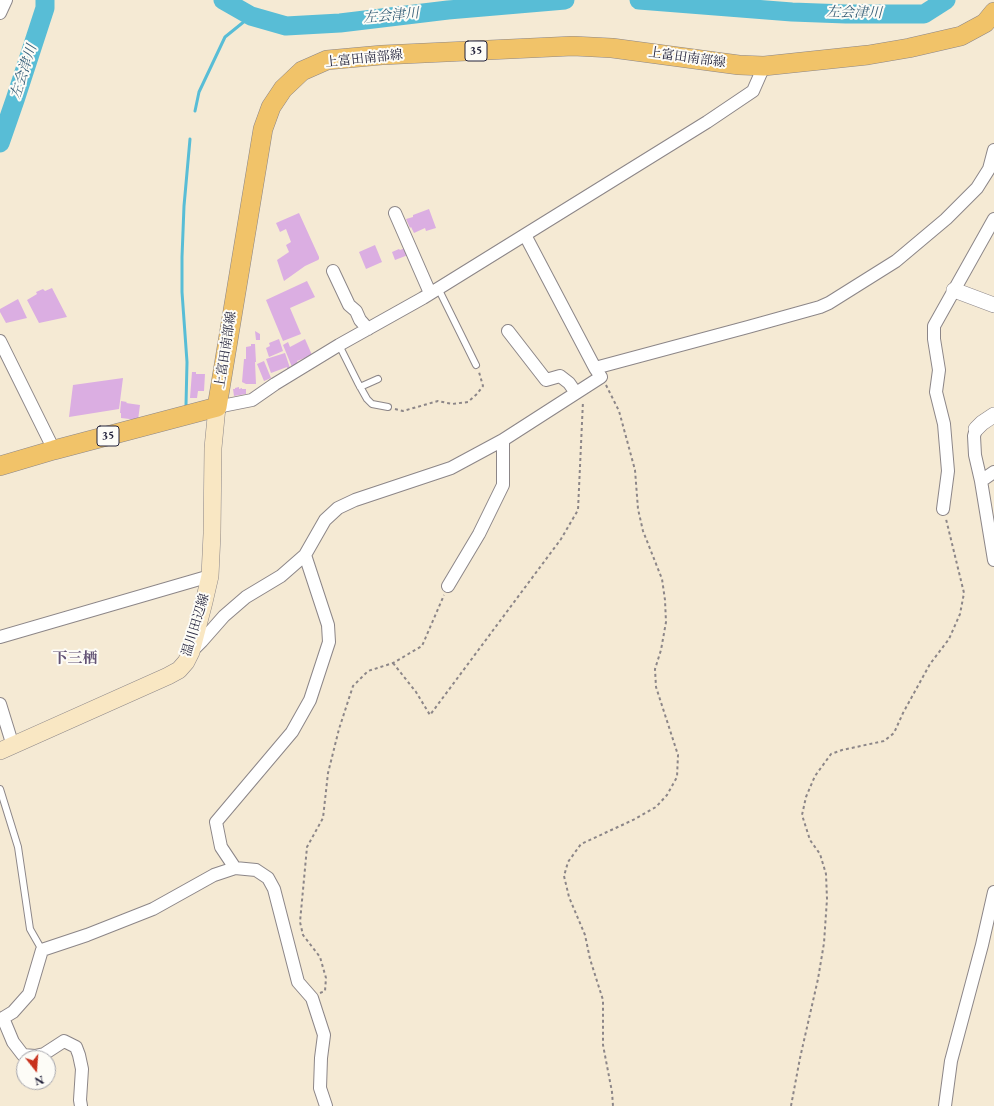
<!DOCTYPE html>
<html>
<head>
<meta charset="utf-8">
<style>
  body { margin:0 }
  #map { position:relative; width:994px; height:1106px; overflow:hidden; background:#f5ead4; font-family:"EB Garamond",serif }
  canvas { display:block }
  .north { position:absolute; left:16px; top:1050px; width:40px; height:40px; box-sizing:border-box; background:#fdfcf7; border:1px solid #a5a5ac; border-radius:50%; rotate:163deg; font-size:11px; font-weight:700; line-height:16px; text-align:center; color:#22223b }
  .north::after { content:''; display:block; margin:auto; width:14px; height:18px; background:#c8321e; clip-path:polygon(50% 0,100% 100%,50% 72%,0 100%) }
</style>
</head>
<body>
<div id="map">
<canvas width="994" height="1106"></canvas>
<div class="north">N</div>
</div>
<script>
const context = document.querySelector('canvas').getContext('2d');
context.lineJoin = 'round';
function poly(rows) {
  const path = new Path2D();
  for (const r of rows) {
    path.moveTo(r[0], r[1]);
    for (let i = 2; i < r.length; i += 2) path.lineTo(r[i], r[i + 1]);
  }
  return path;
}
function trace(path, color, width, dash) {
  context.strokeStyle = color;
  context.lineWidth = width;
  context.lineCap = dash ? 'butt' : 'round';
  context.setLineDash(dash || []);
  context.stroke(path);
}
function paint(path, color) {
  context.fillStyle = color;
  context.fill(path, 'evenodd');
}
function drawText(font, color, halo, rows, align = 'center') {
  context.font = font + ' "EB Garamond","Noto Serif JP",serif';
  context.lineWidth = 4;
  context.setLineDash([]);
  context.textBaseline = 'middle';
  context.strokeStyle = halo;
  context.fillStyle = color;
  for (const [text, x, y, turn = 0] of rows) {
    context.save();
    context.translate(x, y);
    context.rotate((+turn || 0) * Math.PI / 180);
    context.textAlign = isNaN(turn) ? turn : align;
    if (halo) context.strokeText(text, 0, 0);
    context.fillText(text, 0, 0);
    context.restore();
  }
}
trace(poly([
  [195,111,199,92,225,37,251,16],
  [186,405,187,362,182,292,182,257,184,206,190,139]
]), '#58bdd6', 3);
trace(poly([
  [223,0,251,16,286,26,340,23,448,10,565,0],
  [639,0,792,12,846,14,924,14,946,0],
  [0,143,15,100,45,8,45,0]
]), '#58bdd6', 19);
paint(poly([
  [429,209,436,228,426,231,425,228,414,233,411,227,410,228,406,219,413,217,413,215],
  [299,213,319,257,319,259,318,260,305,266,284,281,277,260,289,252,286,245,291,242,286,229,280,232,276,223],
  [375,245,382,262,366,269,359,252],
  [405,248,408,255,395,260,392,252,399,249,400,250],
  [307,281,315,297,290,308,301,334,283,341,266,300],
  [52,288,67,317,39,323,27,300,37,294,36,292,43,289,45,291],
  [18,299,27,318,6,323,0,312,0,309],
  [255,331,260,334,260,340,256,340],
  [279,339,283,351,269,357,266,348,270,346,269,343],
  [305,339,312,355,297,361,298,364,292,367,283,345,288,342,290,347],
  [251,344,255,344,256,362,255,362,256,384,246,384,242,382,244,359,246,359,246,347,251,346],
  [285,353,290,368,287,369,287,367,271,373,266,359],
  [264,361,271,378,264,381,257,364],
  [192,372,196,372,196,374,205,374,204,391,198,391,197,398,190,398],
  [123,378,119,409,69,417,73,385],
  [239,387,239,389,242,388,242,389,246,389,246,394,234,396,233,389,235,389,235,388],
  [121,401,127,402,126,403,140,405,138,420,121,418,121,413,120,413]
]), '#dbaee2');
const service = poly([
  [438,288,476,365],
  [339,345,358,383,367,399,372,404,388,407],
  [360,387,378,379],
  [0,789,18,847,30,929,42,950]
]);
const minor = poly([
  [0,13,6,0],
  [395,213,430,293],
  [333,271,349,305,356,311,360,320,368,329],
  [508,331,546,380,560,376,569,383,576,393],
  [0,341,54,450],
  [595,368,748,327,820,307,829,303,896,261,946,219,977,188,989,169,994,150],
  [217,407,252,400,275,384,339,345,423,298,707,122,753,91,764,66],
  [976,429,974,436,975,455,981,481,994,560],
  [981,481,994,472],
  [943,509,948,471,944,424,936,392,939,370,934,339,934,326,994,219],
  [448,586,479,534,503,485,503,440],
  [0,637,210,576],
  [192,651,202,641,224,616,246,597,281,576,305,555,325,520,338,508,355,500,451,468,503,440,601,377,595,368,525,235],
  [0,704,13,746],
  [235,868,221,847,216,822,292,732,310,700,329,642,328,625,305,555],
  [3,1018,13,1042,23,1055,35,1056,44,1054,64,1041,76,1047,79,1055,82,1069,80,1100,81,1106],
  [0,1019,3,1018,13,1012,29,994,42,950,87,935,153,909,214,875,235,868,256,870,268,878,274,889,298,982,312,998,324,1035,321,1058,320,1088,326,1106],
  [945,1106,951,1061,982,945,994,892]
]);
const tertiary = poly([
  [954,290,994,305],
  [976,429,982,423,994,415]
]);
const secondary = poly([
  [0,751,168,676,179,670,186,662,191,652,204,602,210,576,212,534,213,448,217,407]
]);
const primary = poly([
  [0,466,54,450,217,407,263,129,271,107,283,89,302,71,327,60,382,55,573,46,612,48,739,65,764,66,868,55,909,48,961,36,985,23,994,12]
]);
trace(service, '#8c8688', 8);
trace(minor, '#8c8688', 14);
trace(tertiary, '#8c8688', 16);
trace(secondary, '#8c8688', 18);
trace(primary, '#8c8688', 20);
trace(poly([
  [606,385,619,411,635,470,638,509,643,531,662,579,665,600,666,622,661,650,655,669,656,687,678,755,677,777,667,795,656,807,633,820,581,844,568,862,564,876,569,897,585,935,590,959,603,1000,603,1045,612,1092,613,1106],
  [395,409,403,411,438,401,452,404,468,402,477,394,483,386,479,372],
  [393,663,416,692,430,715,561,539,578,510,583,401],
  [320,993,325,991,326,978,320,957,303,935,300,922,307,847,323,818,328,773,339,729,353,686,368,671,393,663,422,646,444,595],
  [791,1106,800,1058,818,979,824,943,827,899,826,874,820,854,810,840,802,815,806,797,815,776,831,754,842,750,884,741,894,733,903,713,930,664,949,639,960,614,964,593,946,519]
]), '#8c8688', 2, [3, 3]);
trace(service, '#fff', 6);
trace(minor, '#fff', 12);
trace(tertiary, '#fff', 15);
trace(secondary, '#f9e7c3', 17);
trace(primary, '#f1c369', 19);
for (const [x, y, w] of [
  [476,51,22],
  [108,436,22]
]) {
  const box = new Path2D();
  box.roundRect(x - w / 2, y - 10, w, 20, 3);
  context.fillStyle = '#fdfcf7';
  context.fill(box);
  trace(box, '#22223b', 1);
}
drawText('bold 12px', '#22223b', null, [
  ["35",476,51],
  ["35",108,436]
]);
drawText('13px', '#22223b', '#fdfcf7', [
  ["上富田南部線",687,58,8],
  ["上富田南部線",364,59,-6],
  ["上富田南部線",226,350,-81],
  ["温川田辺線",196,625,-73]
]);
drawText('italic 14px', '#386079', '#fdfcf7', [
  ["左会津川",854,13,1],
  ["左会津川",391,16,-5],
  ["左会津川",24,72,-72]
]);
drawText('bold 15px', '#635375', '#fdfcf7', [
  ["下三栖",75,659]
]);
</script>
</body>
</html>
